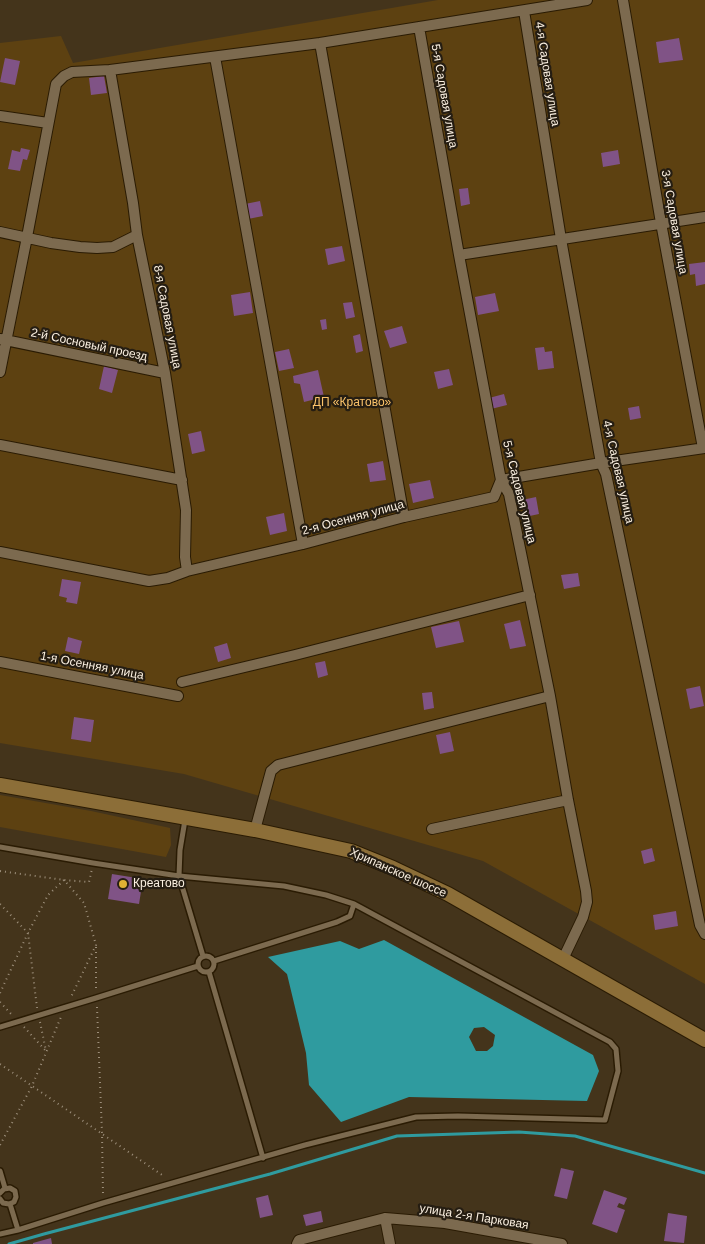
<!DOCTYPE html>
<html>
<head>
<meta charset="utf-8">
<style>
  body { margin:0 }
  canvas { display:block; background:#44341b }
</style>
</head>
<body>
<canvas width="705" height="1244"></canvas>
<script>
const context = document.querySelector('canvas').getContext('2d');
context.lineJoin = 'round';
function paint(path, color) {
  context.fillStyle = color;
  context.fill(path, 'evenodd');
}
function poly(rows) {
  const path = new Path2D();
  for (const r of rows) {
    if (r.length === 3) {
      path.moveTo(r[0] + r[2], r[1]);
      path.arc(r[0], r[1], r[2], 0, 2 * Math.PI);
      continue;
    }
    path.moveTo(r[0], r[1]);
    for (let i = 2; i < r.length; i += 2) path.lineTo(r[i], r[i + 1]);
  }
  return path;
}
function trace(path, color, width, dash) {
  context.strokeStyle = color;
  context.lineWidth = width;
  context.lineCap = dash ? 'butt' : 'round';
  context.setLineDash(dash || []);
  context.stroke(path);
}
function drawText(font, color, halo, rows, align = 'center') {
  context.font = font + ' Helvetica,sans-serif';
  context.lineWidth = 4.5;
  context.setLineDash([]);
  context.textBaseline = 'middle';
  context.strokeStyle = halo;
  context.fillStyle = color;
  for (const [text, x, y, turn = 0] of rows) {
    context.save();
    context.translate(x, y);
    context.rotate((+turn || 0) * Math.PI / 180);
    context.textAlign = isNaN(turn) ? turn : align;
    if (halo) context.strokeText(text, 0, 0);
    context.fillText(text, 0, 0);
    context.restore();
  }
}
paint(poly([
  [438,0,705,0,705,984,483,861,184,774,0,743,0,43,61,36,73,63],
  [0,795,91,811,170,828,171,845,166,857,0,827]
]), '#5d4111');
paint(poly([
  [384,940,593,1055,599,1071,587,1101,409,1097,341,1122,309,1085,306,1053,287,974,268,957,340,941,359,949],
  [484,1027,495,1035,493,1046,487,1051,476,1051,469,1037,474,1028]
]), '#2f9b9f');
trace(poly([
  [9,1244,44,1234,270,1174,397,1136,519,1132,575,1136,705,1173]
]), '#2f9b9f', 3);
paint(poly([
  [679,38,683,60,659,63,656,42],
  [5,58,20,61,15,85,0,82],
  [104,76,107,93,91,95,89,78],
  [21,148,30,150,27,160,23,159,20,171,8,169,12,150,20,152],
  [618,150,620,164,603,167,601,153],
  [468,188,470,204,461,206,459,189],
  [260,201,263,216,248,219,245,204],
  [342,246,345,261,328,265,325,249],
  [705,262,705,284,696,286,695,274,690,275,689,264],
  [250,292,253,313,234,316,231,295],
  [495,293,499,311,478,315,475,297],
  [352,302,355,317,346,319,343,303],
  [326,319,327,329,322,330,320,320],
  [402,326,407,343,390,348,384,331],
  [360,334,363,351,356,353,353,336],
  [544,347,545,352,552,351,554,368,538,370,535,348],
  [289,349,294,368,279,371,275,352],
  [104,366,118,370,112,393,99,389],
  [449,369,453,385,438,389,434,372],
  [318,370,324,397,304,402,300,384,294,383,293,376],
  [504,394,507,405,491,409,489,398],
  [639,406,641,418,630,420,628,408],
  [201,431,205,451,192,454,188,434],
  [383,461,386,480,370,482,367,464],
  [430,480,434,498,413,503,409,484],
  [536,497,539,514,525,517,522,500],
  [284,513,287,531,270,535,266,517],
  [578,573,580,586,564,589,561,575],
  [62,579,81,582,77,604,66,602,67,598,59,596],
  [520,620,526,646,510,649,504,624],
  [459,621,464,642,436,648,431,627],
  [68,637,82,641,79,654,65,651],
  [227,643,231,658,218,662,214,647],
  [325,661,328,675,318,678,315,663],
  [700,686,704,706,690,709,686,689],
  [432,692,434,708,424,710,422,693],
  [74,717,94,720,91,742,71,739],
  [450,732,454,751,440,754,436,735],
  [652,848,655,861,644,864,641,851],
  [112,874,143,879,139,904,108,899],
  [676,911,678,926,655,930,653,915],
  [561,1168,574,1171,567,1199,554,1196],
  [604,1190,627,1198,624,1205,619,1203,617,1207,625,1210,617,1233,592,1224],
  [268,1195,273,1215,260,1218,256,1198],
  [321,1211,323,1222,306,1226,303,1215],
  [668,1213,687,1216,684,1243,664,1241],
  [51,1238,52,1244,33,1244,33,1243]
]), '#805386');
const service = poly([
  [185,820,180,850,179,876,203,956],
  [0,847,93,863,179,876,284,886,326,895,354,904,610,1042,616,1049,618,1071,605,1120,458,1116,416,1117,305,1145,103,1203,18,1230,0,1234],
  [206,964,8],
  [214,961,337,922,350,916,354,904],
  [209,972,263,1158],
  [0,1027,96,998,198,966],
  [0,1171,5,1188],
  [0,1193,4,1189,10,1188,15,1191,16,1197,14,1202,9,1204,3,1203,0,1199],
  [10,1204,18,1230]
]);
const minor = poly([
  [623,0,661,223,703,448],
  [524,11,561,239,601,463,606,474,700,925,705,934],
  [419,27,459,255,501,480,509,494,550,696,568,800,586,891,587,902,583,917,563,959],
  [320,43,404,517],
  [215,57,303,544],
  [110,70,133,203,137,235,165,373,186,510,185,557,187,571],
  [0,116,48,123],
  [0,232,51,243,80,247,97,248,113,247,137,235],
  [459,255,705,217],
  [0,339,165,373],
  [0,372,27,237,56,84,64,76,72,72,110,70,320,43,587,0],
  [0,445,182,480],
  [0,552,149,581,168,578,187,571,303,544,404,517,494,497,501,480,601,463,705,448],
  [0,662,178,696],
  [182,682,295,655,530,595],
  [432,829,568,800],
  [255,830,271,771,278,765,550,696],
  [385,1218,390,1244],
  [297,1244,299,1240,385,1218,445,1223,562,1244]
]);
const secondary = poly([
  [0,785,255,830,351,851,393,868,448,894,705,1040]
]);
trace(service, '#2a1b03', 8);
trace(minor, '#2a1b03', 12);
trace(secondary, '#2a1b03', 16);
trace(poly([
  [0,871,64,880,89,882,92,869],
  [0,904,28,933,37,1008],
  [96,947,96,990],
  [0,993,28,933,48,895,64,880,84,903,96,945,71,997],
  [0,1002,12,1015],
  [97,1007,102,1133,103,1194],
  [40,1022,46,1051],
  [24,1027,45,1050],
  [0,1064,165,1177],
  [0,1145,32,1086,61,1017]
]), '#9d8f7b', 2, [1, 4]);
trace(service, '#7c6a4f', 5);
trace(minor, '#7c6a4f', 10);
trace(secondary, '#8c6e38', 14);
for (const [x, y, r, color] of [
  [123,884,5,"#dfb034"]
]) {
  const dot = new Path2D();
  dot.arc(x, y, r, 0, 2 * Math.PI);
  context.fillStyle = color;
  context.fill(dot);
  trace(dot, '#251d12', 2);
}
drawText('12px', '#fbf0e1', '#251d12', [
  ["4-я Садовая улица",547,74,81],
  ["5-я Садовая улица",444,96,80],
  ["3-я Садовая улица",674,222,80],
  ["8-я Садовая улица",167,317,79],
  ["2-й Сосновый проезд",89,345,12],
  ["4-я Садовая улица",618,472,77],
  ["5-я Садовая улица",519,492,76],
  ["2-я Осенняя улица",353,518,-15],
  ["1-я Осенняя улица",92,666,11],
  ["Хрипанское шоссе",398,873,24],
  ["улица 2-я Парковая",474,1217,9]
]);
drawText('12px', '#fbc36a', '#251d12', [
  ["ДП «Кратово»",352,403]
]);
drawText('12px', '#fbf0e1', '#251d12', [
  ["Креатово",133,884]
], 'left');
</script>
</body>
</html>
